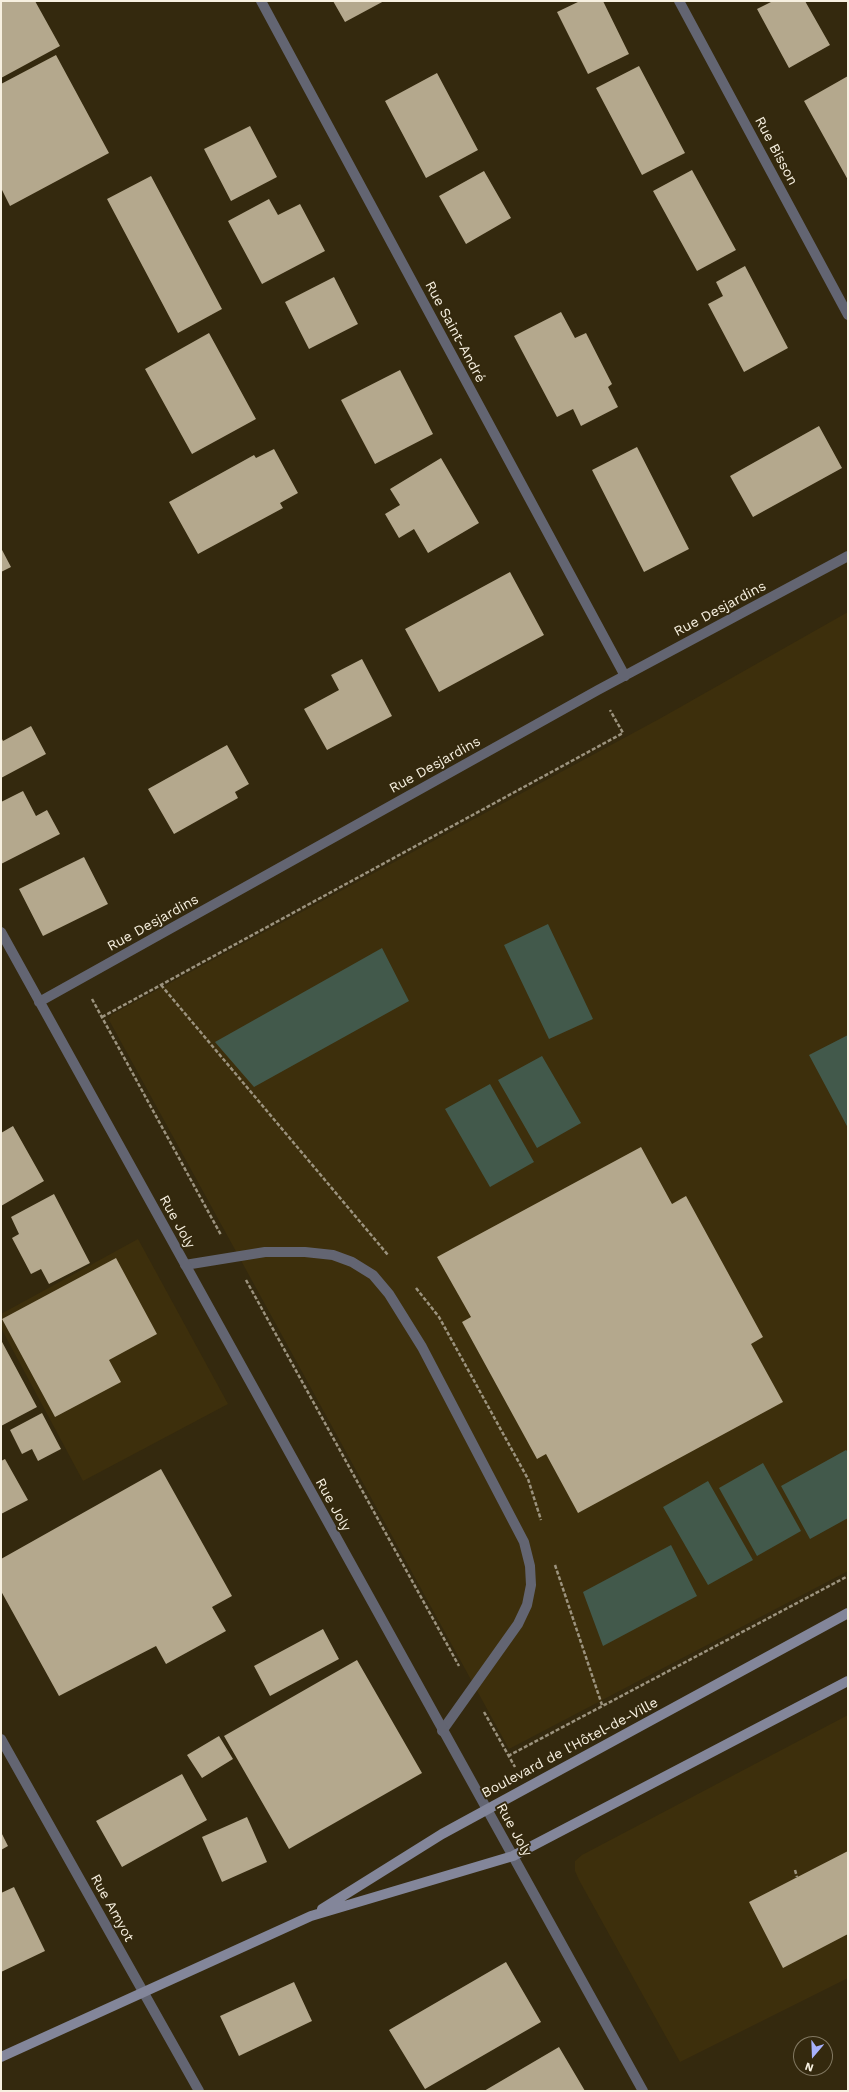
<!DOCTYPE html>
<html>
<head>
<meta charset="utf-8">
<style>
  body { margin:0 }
  #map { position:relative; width:849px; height:2092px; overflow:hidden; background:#34290e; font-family:"Work Sans",sans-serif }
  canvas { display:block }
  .frame { position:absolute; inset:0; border:2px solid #f7f0e0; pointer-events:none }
  .north { position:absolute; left:793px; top:2036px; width:40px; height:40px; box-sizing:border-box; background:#34290e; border:1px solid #827962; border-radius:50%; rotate:199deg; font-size:11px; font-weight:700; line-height:16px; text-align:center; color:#f7f0e0 }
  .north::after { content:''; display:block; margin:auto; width:14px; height:18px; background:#a7b1fc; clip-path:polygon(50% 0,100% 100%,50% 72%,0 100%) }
</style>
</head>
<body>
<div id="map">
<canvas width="849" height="2092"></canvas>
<div class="frame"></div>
<div class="north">N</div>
</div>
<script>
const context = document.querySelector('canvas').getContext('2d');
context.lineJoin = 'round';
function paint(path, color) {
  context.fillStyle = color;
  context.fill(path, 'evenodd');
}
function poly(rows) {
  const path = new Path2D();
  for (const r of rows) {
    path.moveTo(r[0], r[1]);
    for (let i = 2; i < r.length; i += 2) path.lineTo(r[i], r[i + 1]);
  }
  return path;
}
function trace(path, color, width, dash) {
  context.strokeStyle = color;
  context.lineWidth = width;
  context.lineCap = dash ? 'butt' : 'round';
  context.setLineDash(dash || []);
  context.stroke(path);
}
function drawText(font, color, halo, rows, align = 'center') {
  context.font = font + ' "Work Sans",sans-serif';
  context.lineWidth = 4;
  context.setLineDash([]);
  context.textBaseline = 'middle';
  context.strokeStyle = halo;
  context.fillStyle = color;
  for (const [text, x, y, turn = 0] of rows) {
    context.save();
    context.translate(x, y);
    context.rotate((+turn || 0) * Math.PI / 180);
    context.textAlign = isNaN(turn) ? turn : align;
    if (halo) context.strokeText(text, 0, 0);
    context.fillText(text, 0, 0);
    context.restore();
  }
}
paint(poly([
  [848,612,848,1571,509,1749,109,1020,111,1015,661,718],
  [138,1239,228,1404,83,1481,1,1328,1,1314],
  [848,1715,848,1978,680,2062,579,1880,575,1871,575,1861,582,1855]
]), '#3d2f0c');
paint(poly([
  [548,924,593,1019,549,1039,504,945],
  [382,948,409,1001,254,1087,215,1042],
  [848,1035,848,1128,809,1055],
  [542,1056,581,1123,537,1148,498,1080],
  [490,1084,534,1162,490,1187,445,1109],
  [846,1450,848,1452,848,1518,810,1539,781,1486],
  [763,1463,801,1531,757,1556,719,1488],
  [708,1481,753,1560,708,1585,663,1507],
  [671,1545,697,1596,603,1646,583,1592]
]), '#42594b');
paint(poly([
  [1,1,35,1,60,46,1,78],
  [333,1,384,1,345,22],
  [580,1,603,1,629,54,588,74,557,12],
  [773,1,805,1,830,45,789,68,757,9],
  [56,55,109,153,10,206,1,188,1,84],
  [639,66,685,153,642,175,596,88],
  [437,73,478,150,426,178,385,101],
  [848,76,848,180,804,101],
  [250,126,277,177,231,201,204,149],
  [692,170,736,250,697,271,653,191],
  [484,171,511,218,466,244,439,196],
  [151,176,222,309,178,333,107,199],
  [269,199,278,215,300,204,325,251,262,284,228,221],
  [745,266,788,348,744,372,708,304,723,296,716,282],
  [334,277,358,324,309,349,285,302],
  [561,312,575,338,586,333,612,384,608,387,618,407,581,426,573,409,557,417,514,336],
  [209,333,256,419,192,454,145,369],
  [400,370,433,434,375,464,341,400],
  [819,426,842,468,753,517,730,476],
  [637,447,689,549,644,572,592,470],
  [274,449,298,493,280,503,283,508,198,554,169,502,254,455,256,458],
  [441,458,479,523,428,553,414,529,399,538,385,514,400,505,390,489],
  [1,548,11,567,1,572],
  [510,572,544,635,439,692,405,629],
  [362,659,392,716,327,750,304,709,339,690,331,675],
  [31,726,46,754,1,778,1,737,3,741],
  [227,745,249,784,235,792,238,798,174,834,148,789],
  [23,791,36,816,47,810,60,834,1,864,1,802],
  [84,857,108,904,43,936,19,889],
  [13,1126,44,1181,1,1206,1,1133],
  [641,1147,672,1204,686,1196,763,1337,751,1344,783,1402,578,1513,546,1454,537,1459,462,1322,471,1317,437,1257],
  [54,1194,90,1263,49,1284,41,1269,31,1274,12,1238,19,1234,11,1217],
  [116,1258,157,1334,109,1360,121,1382,55,1417,2,1319],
  [1,1340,37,1407,1,1426],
  [42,1413,61,1449,38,1461,32,1449,22,1454,10,1430],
  [5,1459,28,1500,1,1514,1,1461],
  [161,1469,232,1596,212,1607,226,1631,166,1664,156,1646,59,1696,1,1591,1,1559],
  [323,1629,339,1659,270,1696,254,1666],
  [357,1660,422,1773,289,1849,224,1736],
  [219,1736,233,1759,202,1778,187,1755],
  [182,1774,207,1820,122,1867,96,1821],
  [247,1817,267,1862,222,1882,202,1837],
  [1,1832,8,1846,1,1850],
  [848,1851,848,1934,783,1968,749,1902],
  [14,1887,45,1951,1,1972,1,1893],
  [506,1962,541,2022,425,2089,389,2030],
  [294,1982,312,2021,239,2056,220,2016],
  [559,2047,585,2091,484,2091]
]), '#b4a88d');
trace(poly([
  [161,985,388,1255],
  [92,999,221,1235],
  [102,1017,623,733,610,710],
  [246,1280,459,1666],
  [416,1288,439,1317,528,1479,541,1520],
  [555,1565,602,1705],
  [484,1712,515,1767],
  [508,1756,848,1576],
  [795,1870,797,1877]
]), '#9c937e', 2.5, [4, 2]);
trace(poly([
  [185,1265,265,1252,305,1252,333,1255,352,1262,373,1275,389,1294,422,1347,524,1542,530,1566,531,1585,527,1605,518,1624,442,1731]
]), '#636572', 10);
trace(poly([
  [261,1,625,676],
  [679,1,848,315],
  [1,932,643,2091],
  [39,1002,598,690,848,556],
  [1,1739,199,2091]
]), '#636572', 10);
trace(poly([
  [322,1909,442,1834,848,1613],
  [1,2057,311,1916,513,1856,848,1681]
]), '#83869a', 10);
drawText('14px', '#f7f0e0', '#34290e', [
  ["Rue Bisson",776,151,62],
  ["Rue Saint-André",455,332,62],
  ["Rue Desjardins",720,609,-28],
  ["Rue Desjardins",435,765,-29],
  ["Rue Desjardins",153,923,-29],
  ["Rue Joly",177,1222,61],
  ["Rue Joly",333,1505,61],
  ["Boulevard de l'Hôtel-de-Ville",570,1748,-28],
  ["Rue Joly",514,1830,61],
  ["Rue Amyot",112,1908,61]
]);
</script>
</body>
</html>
